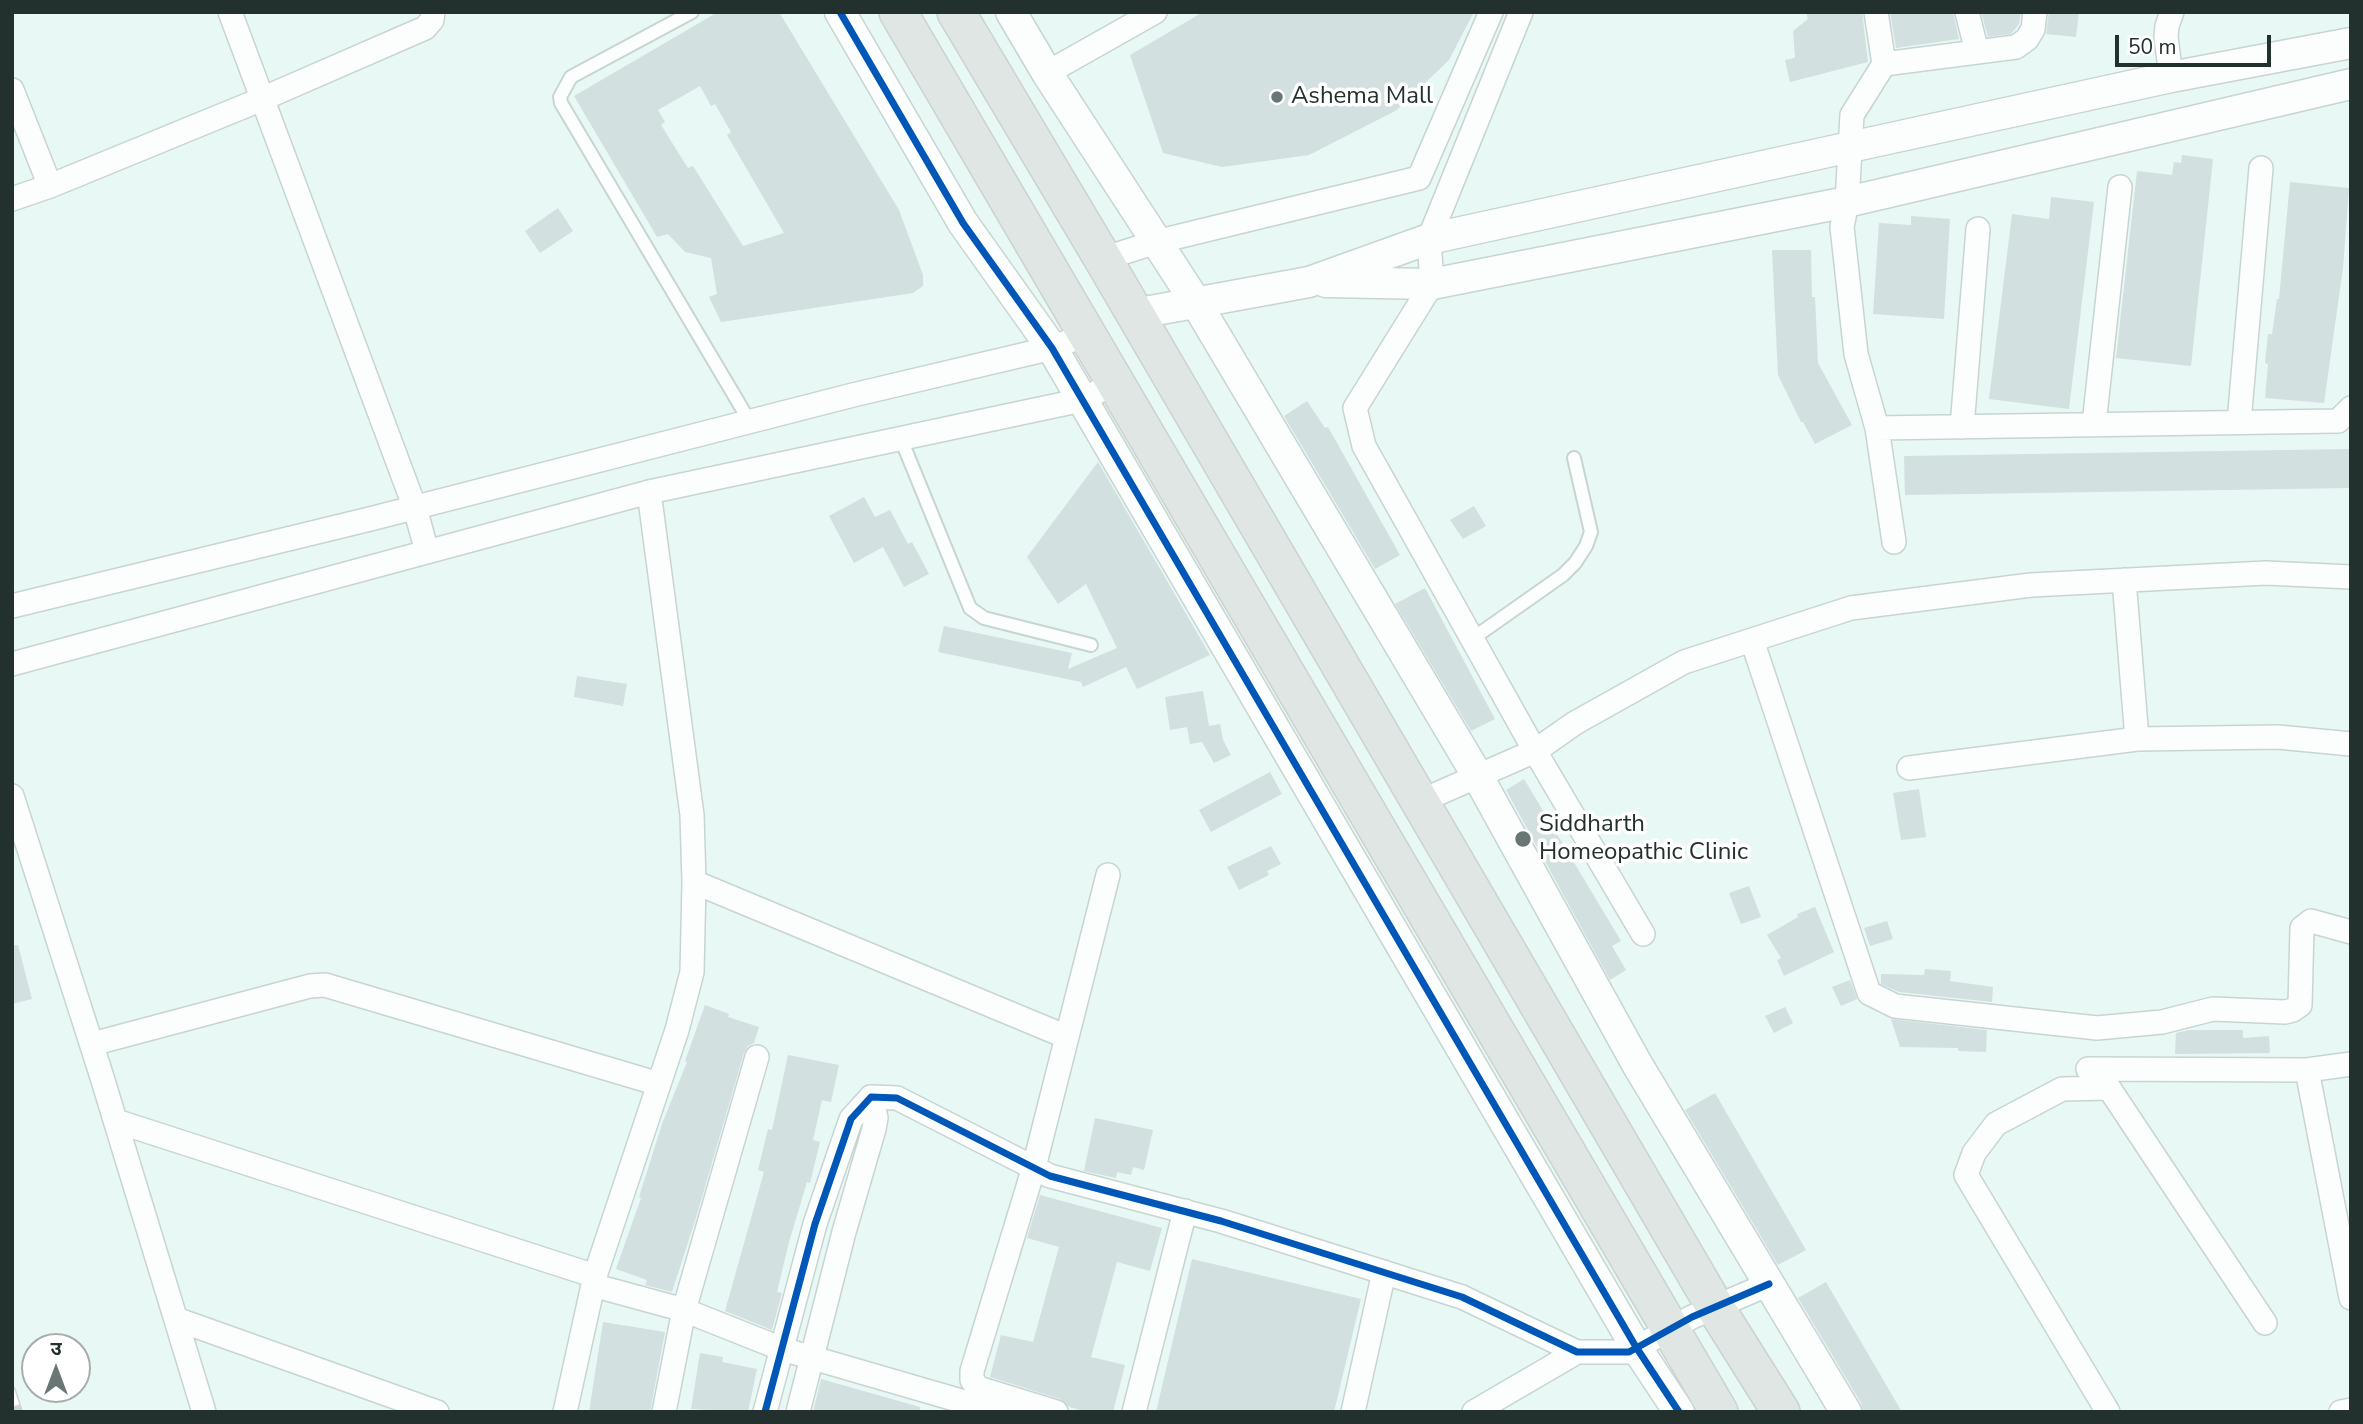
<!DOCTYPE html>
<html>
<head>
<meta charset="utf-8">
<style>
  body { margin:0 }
  #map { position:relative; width:2363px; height:1424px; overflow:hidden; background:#e8f8f5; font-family:"Nunito Sans","Noto Sans Devanagari",sans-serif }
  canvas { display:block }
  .frame { position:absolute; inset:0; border:14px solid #23312e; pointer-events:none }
  .north { position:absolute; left:21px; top:1333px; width:70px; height:70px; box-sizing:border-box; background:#fff; border:2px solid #a7adab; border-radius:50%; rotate:0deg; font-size:19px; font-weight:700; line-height:28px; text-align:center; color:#23312e }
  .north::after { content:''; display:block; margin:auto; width:24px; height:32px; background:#687774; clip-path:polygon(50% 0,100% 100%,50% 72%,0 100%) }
  .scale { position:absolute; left:2115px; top:35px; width:156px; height:32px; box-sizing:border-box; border:4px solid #23312e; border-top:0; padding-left:9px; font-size:21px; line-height:24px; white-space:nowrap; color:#23312e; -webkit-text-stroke:5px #fff; paint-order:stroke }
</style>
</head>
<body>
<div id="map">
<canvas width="2363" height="1424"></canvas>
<div class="frame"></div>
<div class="north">उ</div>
<div class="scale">50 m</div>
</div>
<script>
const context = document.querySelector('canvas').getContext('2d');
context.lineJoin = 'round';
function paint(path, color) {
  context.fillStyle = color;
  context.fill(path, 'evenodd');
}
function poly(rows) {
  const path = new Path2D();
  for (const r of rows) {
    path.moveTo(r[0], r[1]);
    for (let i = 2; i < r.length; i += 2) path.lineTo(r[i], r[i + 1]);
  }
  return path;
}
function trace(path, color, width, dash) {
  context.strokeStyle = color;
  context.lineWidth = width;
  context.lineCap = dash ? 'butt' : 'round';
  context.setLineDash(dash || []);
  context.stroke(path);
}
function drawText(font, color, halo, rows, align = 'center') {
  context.font = font + ' "Nunito Sans",sans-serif';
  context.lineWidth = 7;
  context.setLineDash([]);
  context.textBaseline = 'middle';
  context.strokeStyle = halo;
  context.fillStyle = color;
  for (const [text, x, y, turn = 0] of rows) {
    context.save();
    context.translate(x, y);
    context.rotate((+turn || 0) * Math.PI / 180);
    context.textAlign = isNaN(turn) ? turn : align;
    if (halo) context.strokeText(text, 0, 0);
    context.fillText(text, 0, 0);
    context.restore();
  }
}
paint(poly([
  [718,12,779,12,899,210,923,275,923,286,913,293,721,322,709,297,717,294,711,258,685,252,668,234,657,237,574,96],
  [700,86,711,106,715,104,731,132,727,135,784,233,743,246,693,166,688,168,661,125,665,122,658,110],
  [1203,12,1474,12,1449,60,1397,110,1309,155,1222,167,1163,153,1130,55],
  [1806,12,1862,12,1868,62,1790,82,1785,60,1795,58,1793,31,1808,19],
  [1890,12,1953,12,1959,39,1896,48],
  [1981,12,2021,12,2019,24,2011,34,1988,37],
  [2049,12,2079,12,2076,37,2046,34],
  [2182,155,2213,159,2191,366,2116,358,2137,171,2172,175,2174,162,2181,163],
  [2290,182,2349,188,2343,268,2324,403,2265,398,2268,364,2265,363,2268,334,2272,334,2277,299,2279,299],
  [2051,197,2094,202,2069,409,1989,399,2012,214,2049,219],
  [558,208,573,231,540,253,525,231],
  [1911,216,1950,219,1944,319,1873,314,1879,223,1911,225],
  [1772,250,1811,250,1812,297,1815,297,1818,363,1852,425,1815,444,1803,422,1801,422,1778,375],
  [1307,401,1325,428,1328,427,1400,555,1375,569,1284,416],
  [2351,449,2351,488,1905,495,1904,456],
  [1098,462,1210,655,1137,689,1126,667,1083,687,1081,682,938,652,944,626,1072,653,1068,669,1117,648,1086,584,1058,604,1027,557],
  [864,497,875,517,890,510,908,544,912,542,929,574,904,587,883,547,854,563,829,516],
  [1474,506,1486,526,1463,539,1450,520],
  [1425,588,1495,719,1471,731,1395,604],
  [577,676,627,684,623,706,574,697],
  [1203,691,1209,726,1220,724,1223,740,1231,755,1214,763,1202,742,1190,744,1187,727,1170,730,1165,697],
  [1270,772,1282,794,1211,832,1199,810],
  [1524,779,1621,941,1612,946,1626,970,1610,980,1506,790],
  [1919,789,1926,837,1901,840,1893,793],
  [1271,846,1281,864,1267,871,1269,875,1239,890,1227,867],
  [1749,886,1761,917,1741,924,1729,893],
  [1815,907,1834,952,1784,976,1777,960,1781,958,1767,935,1798,917,1797,914],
  [1887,921,1893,939,1870,946,1864,928],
  [12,945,18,945,32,999,12,1004],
  [1925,969,1951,971,1950,981,1993,987,1992,1002,1899,992,1881,984,1881,974,1924,975],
  [1850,980,1857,999,1841,1006,1832,987],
  [705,1005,729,1014,728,1017,759,1027,754,1043,748,1046,744,1053,695,1221,672,1292,645,1285,647,1280,616,1269,641,1198,639,1197,662,1124,687,1062,685,1061],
  [1785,1007,1793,1023,1774,1033,1765,1016],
  [1891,1019,1987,1030,1986,1052,1958,1051,1958,1048,1900,1047],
  [2189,1030,2243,1030,2243,1038,2269,1036,2270,1053,2175,1054,2176,1033],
  [788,1055,839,1065,831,1102,822,1100,813,1140,820,1142,810,1183,807,1182,789,1242,777,1292,782,1293,772,1330,725,1311,764,1172,758,1170,768,1129,772,1130],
  [1715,1093,1806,1250,1778,1265,1685,1110],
  [1095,1118,1153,1130,1144,1170,1133,1167,1131,1175,1117,1172,1116,1178,1084,1171],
  [1040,1195,1162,1228,1150,1271,1117,1262,1091,1357,1125,1365,1113,1412,1088,1412,1069,1407,1060,1399,990,1377,1001,1335,1033,1342,1059,1247,1027,1238],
  [1192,1259,1361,1299,1334,1412,1156,1412],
  [1826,1282,1902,1412,1863,1412,1861,1403,1798,1298],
  [603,1322,665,1332,650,1412,589,1412],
  [700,1353,723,1357,722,1362,757,1369,748,1412,691,1409],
  [821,1379,920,1407,920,1412,813,1412]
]), '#d2e0df');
const service = poly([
  [692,12,571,77,560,97,561,103,750,422],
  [901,439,970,608,984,618,1091,645],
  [1472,639,1563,575,1575,563,1586,546,1591,532,1574,458]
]);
const minor = poly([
  [230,12,415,508,427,552],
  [1521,12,1429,239,1432,284,1355,408,1364,446,1535,751,1643,934],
  [1876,12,1884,64,1852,115,1847,202,1842,227,1856,354,1877,428,1894,542],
  [1967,12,1977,52],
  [1884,64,2016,47,2027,39,2033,29,2035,12],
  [1047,73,1155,12],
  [2171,77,2166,37,2167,26,2172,12],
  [12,90,50,186],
  [12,199,50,186,262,99,425,28,432,20,433,12],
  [1103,259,1156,242,1419,178,1491,12],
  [2239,422,2261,168],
  [2094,424,2120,187],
  [1962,427,1978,229],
  [1877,428,2338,421,2351,408],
  [12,606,370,519,853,395,1052,348,1087,334],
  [1752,640,1869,993,1895,1006,2097,1028,2162,1022,2213,1009,2285,1012,2293,1010,2300,1005,2302,928,2311,921,2351,932],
  [12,664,649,492,1082,400,1116,382],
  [2137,739,2278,737,2351,744],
  [1909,768,2137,739,2124,580],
  [12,796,101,1074,204,1412],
  [1421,801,1535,751,1575,723,1684,662,1851,608,2031,585,2266,573,2351,577],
  [694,882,1067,1037],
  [92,1044,310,986,325,985,659,1084],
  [2088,1069,2307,1070,2351,1064],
  [2307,1070,2351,1298],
  [116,1121,595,1276],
  [607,1289,684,1310,782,1349,999,1412],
  [176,1319,437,1412],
  [565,1412,595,1276,677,1030,692,972,694,882,692,815,649,492],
  [664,1412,684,1310,757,1057],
  [765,1412,815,1224,851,1119,871,1097,897,1098,1050,1176,1221,1221,1462,1297,1577,1352,1629,1352,1692,1317,1769,1284],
  [798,1412,844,1232,874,1129,876,1118,871,1097],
  [1056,1412,978,1388,972,1380,972,1371,1034,1167,1108,875],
  [1134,1412,1185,1211],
  [1353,1412,1384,1272],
  [1474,1412,1577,1352],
  [2108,1412,1966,1175,1974,1153,1996,1124,2062,1089,2109,1088,2265,1323],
  [2341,1412,2351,1410]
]);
const tertiary = poly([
  [840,12,963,223,1052,348,1636,1347,1679,1412],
  [1011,12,1047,73,1195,301,1477,775,1637,1064,1846,1412],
  [1326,282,1432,284,1847,202,2351,84],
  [1134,314,1309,282,1429,239,2171,77,2351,43]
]);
const primary = poly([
  [898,12,1719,1412],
  [956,12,1103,259,1715,1307,1781,1412]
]);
trace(service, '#c7d5d2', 16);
trace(minor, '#c7d5d2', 26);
trace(tertiary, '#c7d5d2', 33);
trace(primary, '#cbd3d1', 40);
trace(service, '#fcfefe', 12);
trace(minor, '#fcfefe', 23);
trace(tertiary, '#fcfefe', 30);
trace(primary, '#dfe6e3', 37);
const rail = poly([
  [12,1390,19,1412]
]);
trace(rail, '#d0d4d4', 8);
trace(rail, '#fff', 5, [16]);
trace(poly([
  [840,12,963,223,1052,348,1636,1347,1679,1412],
  [765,1412,815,1224,851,1119,871,1097,897,1098,1050,1176,1221,1221,1462,1297,1577,1352,1629,1352,1692,1317,1769,1284]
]), '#0057b8', 7);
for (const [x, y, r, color] of [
  [1277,97,7,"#687774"],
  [1523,839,9,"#687774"]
]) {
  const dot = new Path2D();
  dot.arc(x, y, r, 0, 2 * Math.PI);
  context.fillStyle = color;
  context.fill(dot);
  trace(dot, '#fff', 2.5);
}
drawText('24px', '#23312e', '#fff', [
  ["Ashema Mall",1291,97],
  ["Siddharth",1539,825],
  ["Homeopathic Clinic",1539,853]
], 'left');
</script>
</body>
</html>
